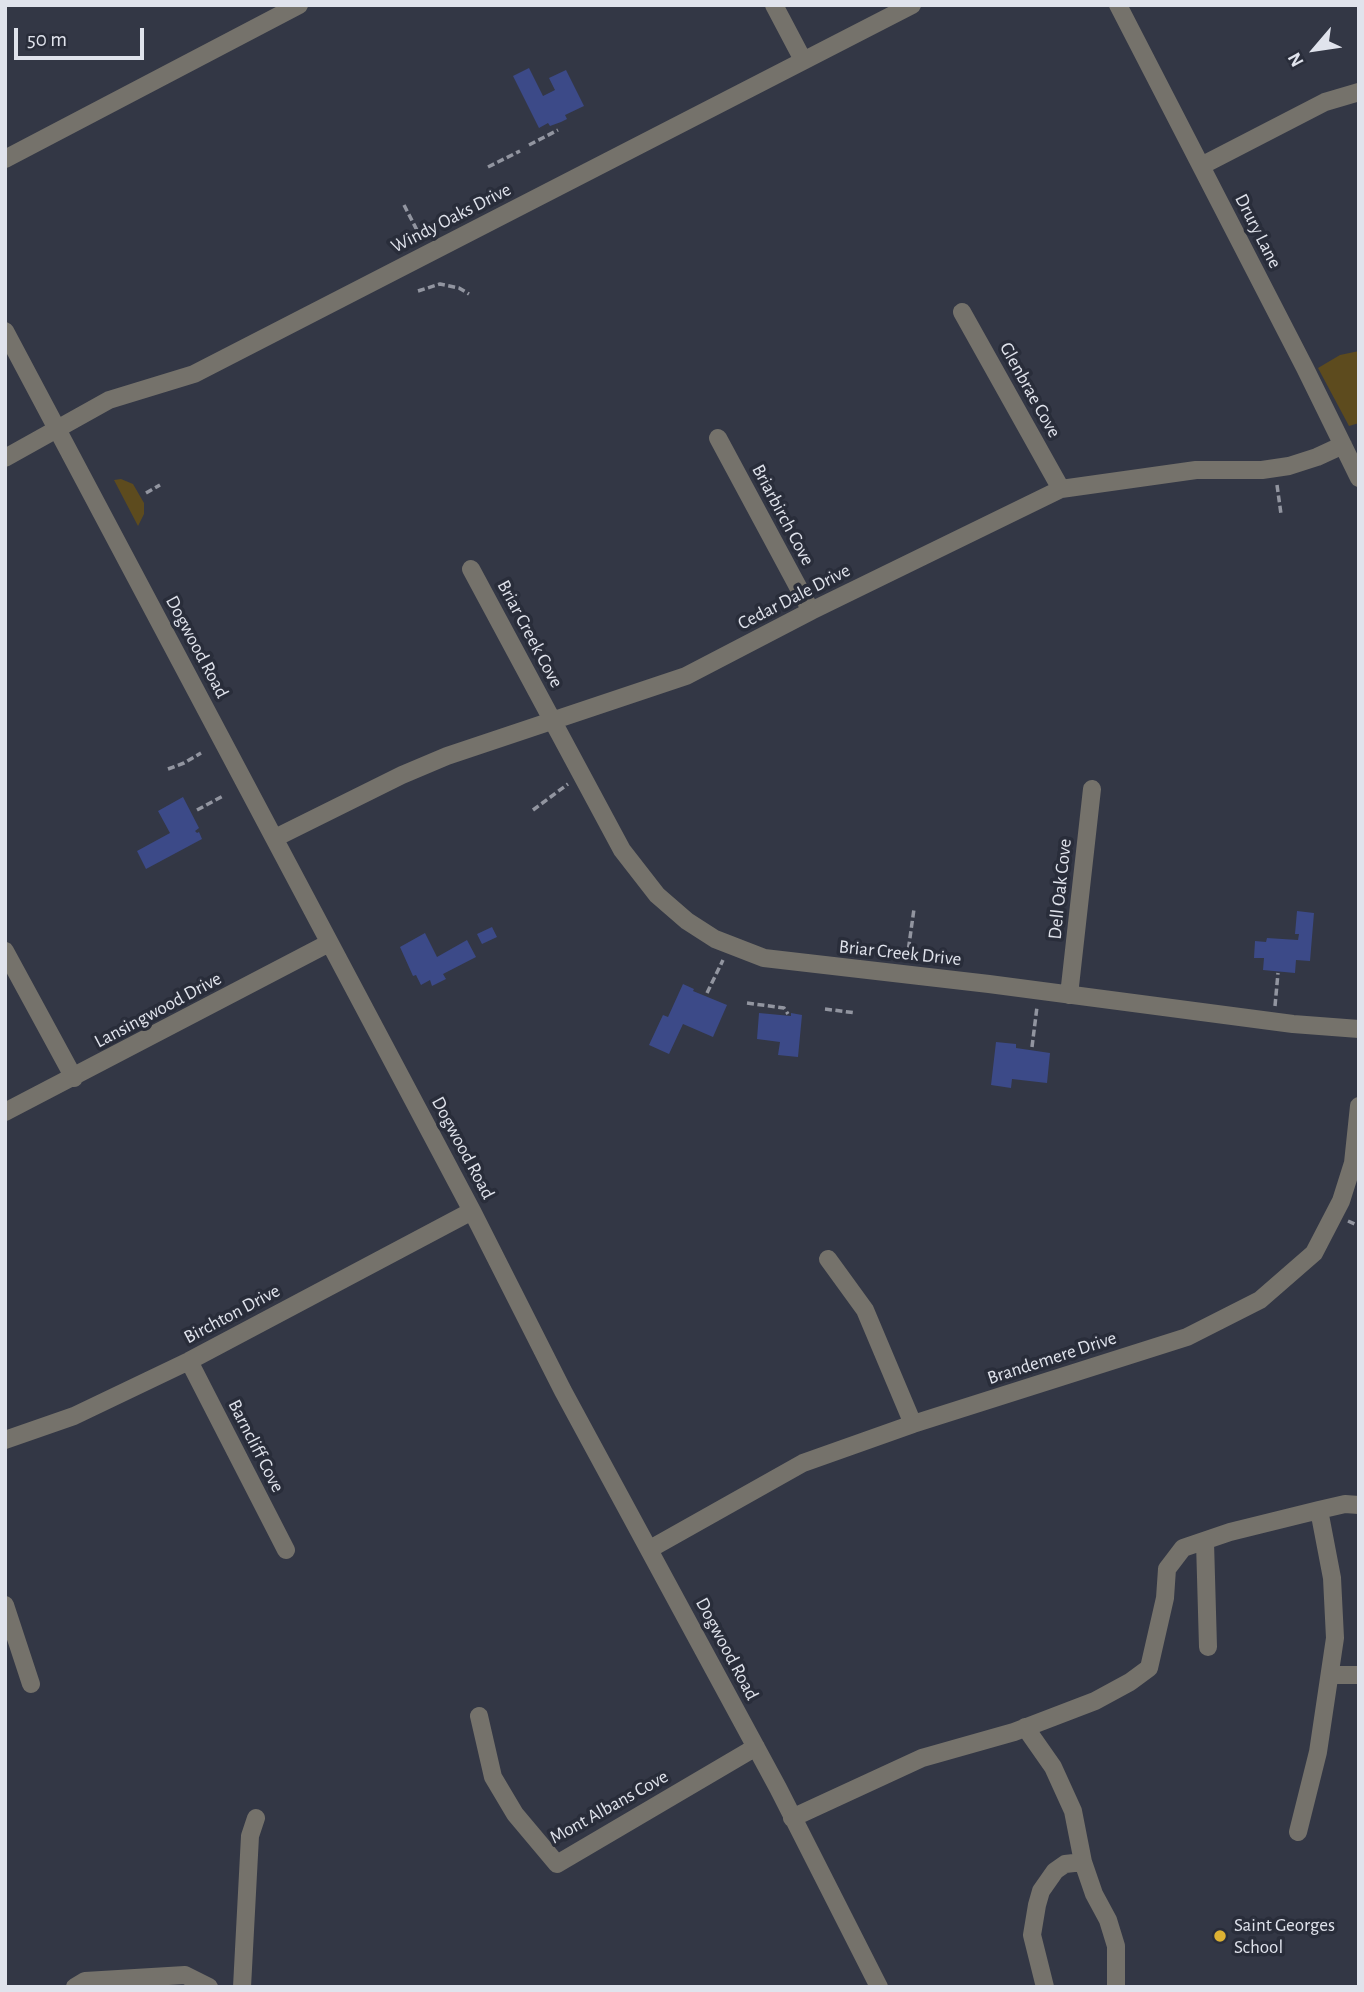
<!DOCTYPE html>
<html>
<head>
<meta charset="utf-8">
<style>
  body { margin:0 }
  #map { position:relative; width:1364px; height:1992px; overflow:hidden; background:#333745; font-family:"Alegreya Sans",sans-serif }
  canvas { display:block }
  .frame { position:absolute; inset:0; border:7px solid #e0e3ec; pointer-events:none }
  .north { position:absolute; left:1280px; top:14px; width:70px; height:70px; -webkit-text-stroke:5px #292d3a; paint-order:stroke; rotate:241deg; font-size:19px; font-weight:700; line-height:28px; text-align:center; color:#e0e3ec }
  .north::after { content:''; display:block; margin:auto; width:24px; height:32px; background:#e0e3ec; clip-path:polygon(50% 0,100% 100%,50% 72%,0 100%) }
  .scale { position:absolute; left:14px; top:28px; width:130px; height:32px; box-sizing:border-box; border:4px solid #e0e3ec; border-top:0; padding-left:9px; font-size:21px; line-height:24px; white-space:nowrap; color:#e0e3ec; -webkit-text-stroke:5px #292d3a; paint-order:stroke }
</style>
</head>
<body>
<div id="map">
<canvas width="1364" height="1992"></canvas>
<div class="frame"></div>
<div class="north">N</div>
<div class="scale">50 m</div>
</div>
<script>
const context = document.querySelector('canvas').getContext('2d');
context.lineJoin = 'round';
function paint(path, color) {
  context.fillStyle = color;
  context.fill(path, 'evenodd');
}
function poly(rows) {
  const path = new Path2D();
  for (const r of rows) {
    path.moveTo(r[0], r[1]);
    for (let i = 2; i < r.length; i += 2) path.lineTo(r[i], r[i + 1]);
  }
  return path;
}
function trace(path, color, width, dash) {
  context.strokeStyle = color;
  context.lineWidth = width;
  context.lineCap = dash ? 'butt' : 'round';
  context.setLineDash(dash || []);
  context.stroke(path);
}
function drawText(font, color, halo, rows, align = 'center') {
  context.font = font + ' "Alegreya Sans",sans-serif';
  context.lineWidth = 7;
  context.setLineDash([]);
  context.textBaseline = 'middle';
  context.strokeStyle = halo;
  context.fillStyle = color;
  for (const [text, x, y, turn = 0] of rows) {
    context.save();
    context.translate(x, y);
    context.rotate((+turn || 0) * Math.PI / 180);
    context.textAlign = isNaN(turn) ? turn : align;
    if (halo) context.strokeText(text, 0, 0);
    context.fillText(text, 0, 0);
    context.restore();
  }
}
paint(poly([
  [1359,351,1359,423,1349,426,1318,368,1340,355],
  [121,479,133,484,144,503,144,514,138,526,114,480]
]), '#5d4b1e');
paint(poly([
  [529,68,543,96,555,90,549,78,566,70,584,106,565,115,567,119,561,122,550,126,548,123,539,128,513,76],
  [183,797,199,828,195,831,197,833,199,832,202,839,146,869,137,851,170,833,158,811],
  [1297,911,1314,913,1310,961,1296,960,1295,973,1263,970,1264,958,1254,958,1255,941,1266,942,1267,938,1298,940,1299,934,1295,934],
  [492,927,497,937,482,944,477,934],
  [425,933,437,957,467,940,476,957,443,974,446,979,432,986,430,980,421,985,416,975,413,976,400,947],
  [683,984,694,989,693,991,727,1005,713,1037,683,1024,669,1054,649,1045,663,1015,668,1017],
  [759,1013,791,1016,791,1013,802,1015,798,1057,778,1055,780,1042,757,1039],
  [996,1042,1016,1044,1016,1048,1050,1053,1047,1083,1012,1079,1011,1088,991,1085]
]), '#3c4a88');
trace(poly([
  [529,145,558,130],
  [488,167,520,151],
  [404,205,422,240],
  [418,291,440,284,459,288,469,294],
  [1277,485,1281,514],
  [146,493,160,485],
  [168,769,184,763,201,753],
  [197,810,223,796],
  [533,810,568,784],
  [907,959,914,909],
  [707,993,723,960],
  [747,1003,784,1008,788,1014],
  [1275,1006,1278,973],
  [825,1009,856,1013],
  [1032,1047,1037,1007],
  [1348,1221,1359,1226]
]), '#9295a0', 3.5, [7, 3.5]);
trace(poly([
  [774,5,803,60],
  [1118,5,1305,368,1359,478],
  [5,159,299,5],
  [1201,166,1325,102,1359,92],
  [962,312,1061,489],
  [5,331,472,1211,563,1391,778,1788,879,1987],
  [718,438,811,611],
  [5,458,109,400,194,374,912,5],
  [471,569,622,850,657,895,687,921,715,939,764,958,989,984,1293,1024,1359,1029],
  [275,838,402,775,447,756,686,676,811,611,1061,489,1196,470,1262,470,1289,466,1317,457,1343,445],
  [5,951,74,1078],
  [1069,995,1092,789],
  [5,1112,329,943],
  [828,1259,865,1310,913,1424],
  [189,1361,286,1550],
  [5,1440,74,1416,189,1361,472,1211],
  [1205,1542,1208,1647],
  [650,1549,803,1463,913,1424,1187,1337,1260,1300,1314,1253,1341,1201,1353,1163,1359,1106],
  [5,1605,31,1684],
  [1330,1675,1359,1675],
  [479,1716,493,1777,515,1814,557,1864,756,1747],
  [1025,1727,1053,1767,1073,1811,1083,1862,1094,1894,1108,1920,1116,1946,1116,1987],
  [792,1818,922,1758,1014,1732,1095,1701,1130,1682,1149,1668,1165,1598,1167,1569,1183,1548,1230,1532,1319,1510,1345,1504,1359,1505],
  [1298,1832,1318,1752,1335,1638,1332,1578,1319,1510],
  [75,1987,85,1981,185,1975,209,1987],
  [242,1987,250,1836,256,1818],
  [1045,1987,1032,1935,1037,1905,1041,1891,1055,1871,1065,1864,1083,1862]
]), '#75726b', 18);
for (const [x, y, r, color] of [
  [1220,1936,7,"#ddb133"]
]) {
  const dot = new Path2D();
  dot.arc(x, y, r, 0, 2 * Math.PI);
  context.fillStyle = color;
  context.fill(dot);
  trace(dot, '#292d3a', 2.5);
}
drawText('19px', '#e0e3ec', '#292d3a', [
  ["Windy Oaks Drive",451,218,-27],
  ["Drury Lane",1258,231,63],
  ["Glenbrae Cove",1030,390,61],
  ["Briarbirch Cove",783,515,62],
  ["Cedar Dale Drive",794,597,-27],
  ["Briar Creek Cove",530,634,62],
  ["Dogwood Road",197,647,62],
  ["Dell Oak Cove",1060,889,-84],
  ["Briar Creek Drive",900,953,6],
  ["Lansingwood Drive",158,1010,-28],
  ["Dogwood Road",463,1148,62],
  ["Birchton Drive",232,1314,-28],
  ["Brandemere Drive",1052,1358,-18],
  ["Barncliff Cove",256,1446,63],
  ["Dogwood Road",727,1649,62],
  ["Mont Albans Cove",609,1807,-29]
]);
drawText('19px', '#e0e3ec', '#292d3a', [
  ["Saint Georges",1234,1925],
  ["School",1234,1947]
], 'left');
</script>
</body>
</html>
